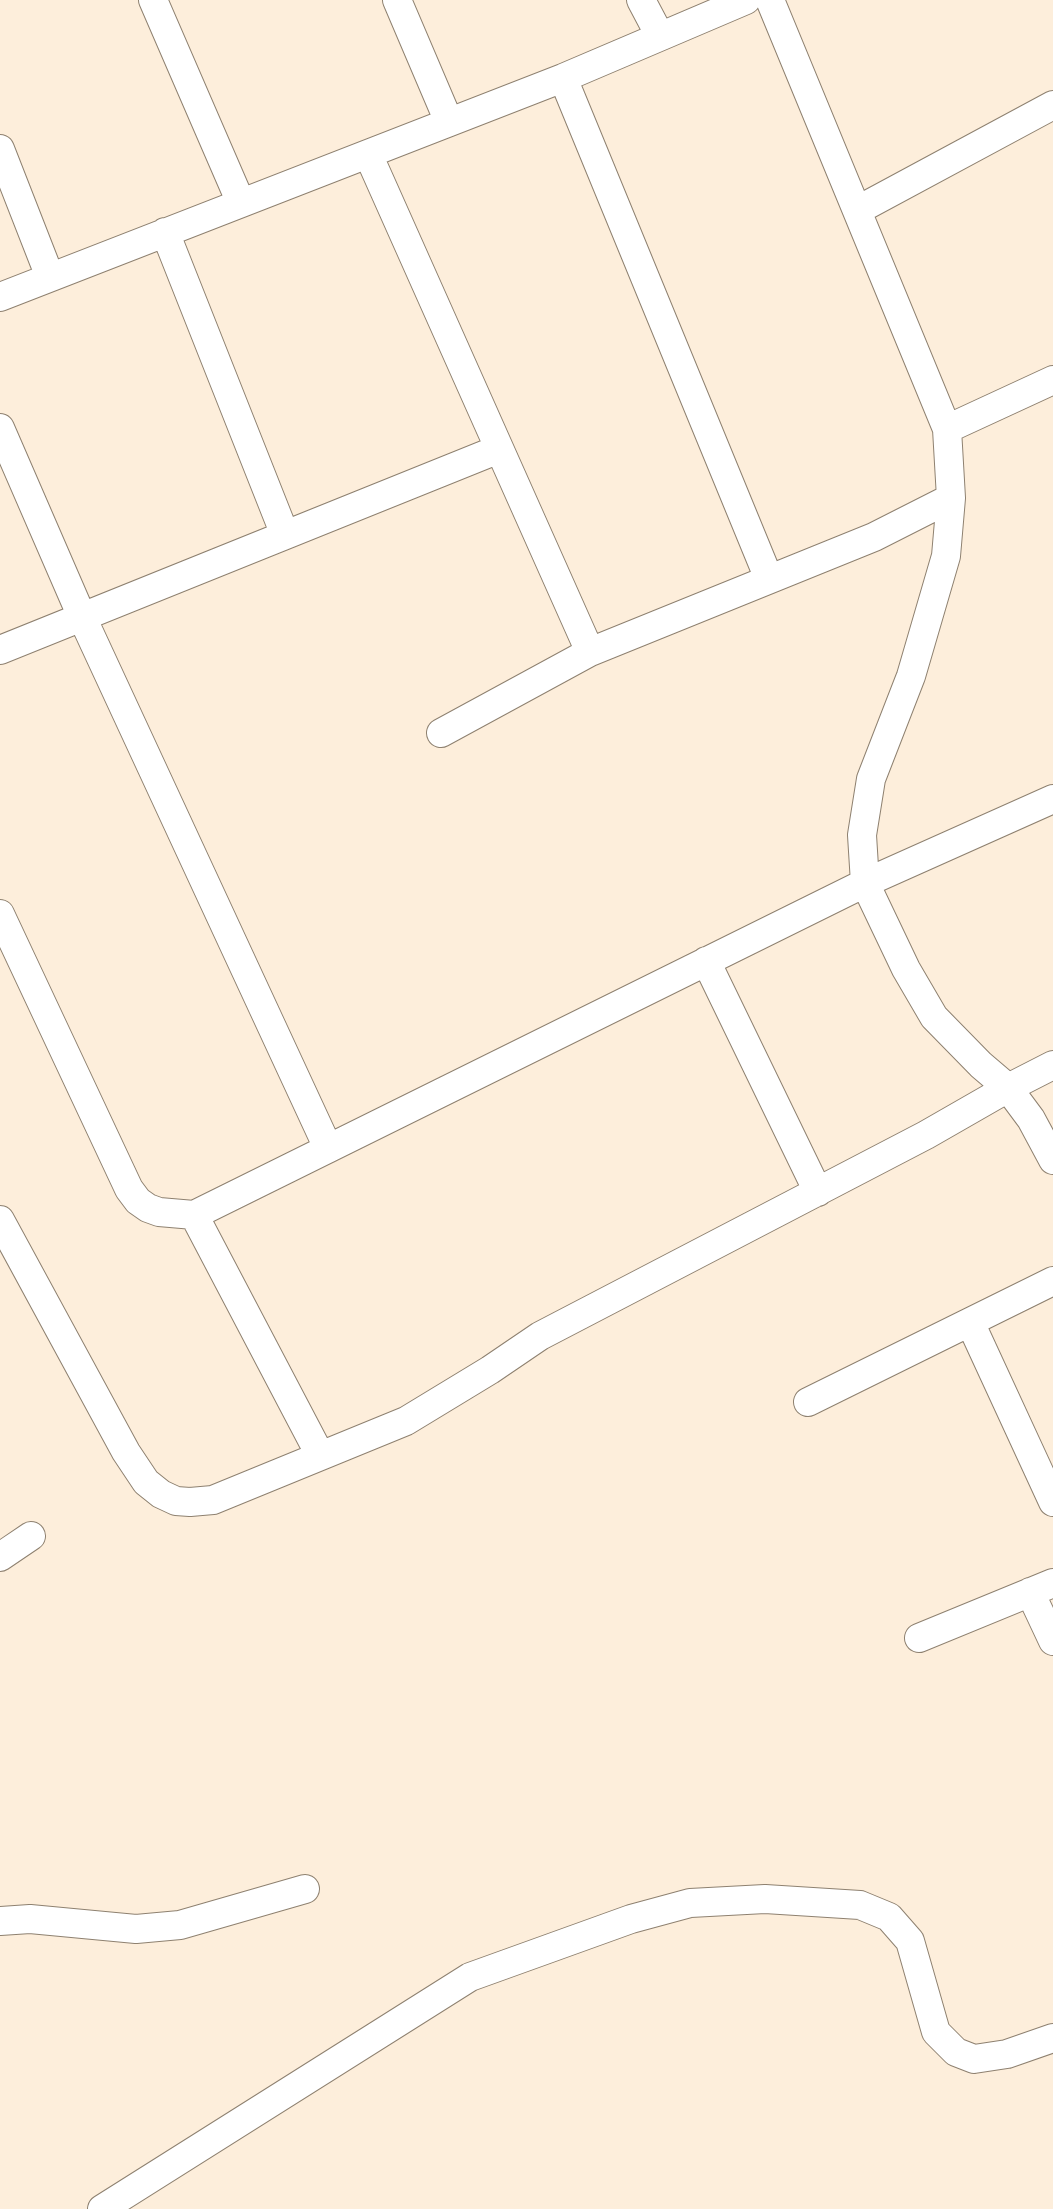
<!DOCTYPE html>
<html>
<head>
<meta charset="utf-8">
<style>
  body { margin:0 }
  canvas { display:block; background:#fdeedb }
</style>
</head>
<body>
<canvas width="1053" height="2209"></canvas>
<script>
const context = document.querySelector('canvas').getContext('2d');
context.lineJoin = 'round';
function poly(rows) {
  const path = new Path2D();
  for (const r of rows) {
    path.moveTo(r[0], r[1]);
    for (let i = 2; i < r.length; i += 2) path.lineTo(r[i], r[i + 1]);
  }
  return path;
}
function trace(path, color, width, dash) {
  context.strokeStyle = color;
  context.lineWidth = width;
  context.lineCap = dash ? 'butt' : 'round';
  context.setLineDash(dash || []);
  context.stroke(path);
}
const minor = poly([
  [153,0,241,203],
  [397,0,449,122],
  [641,0,660,36],
  [770,0,947,429,1053,380],
  [563,78,769,579],
  [0,149,50,277],
  [368,154,590,652],
  [858,210,1053,105],
  [165,232,285,535],
  [0,297,563,78,746,0],
  [0,428,82,617,328,1148],
  [947,429,951,498,946,556,911,676,871,779,862,835,865,883,906,969,934,1017,981,1065,1008,1088,1031,1119,1053,1160],
  [0,650,499,449],
  [441,733,590,652,874,537,951,498],
  [0,914,129,1189,138,1201,148,1208,159,1212,194,1215,865,883,1053,799],
  [706,961,818,1192],
  [194,1215,320,1455],
  [0,1220,126,1452,146,1482,161,1494,176,1501,190,1502,213,1500,406,1421,490,1370,540,1336,926,1135,1008,1088,1053,1065],
  [970,1322,1053,1502],
  [808,1402,1053,1281],
  [0,1557,31,1536],
  [1030,1592,1053,1641],
  [919,1638,1053,1583],
  [0,1921,30,1919,136,1929,180,1925,305,1889],
  [102,2209,470,1977,631,1919,690,1903,765,1899,860,1905,889,1917,910,1941,936,2032,956,2052,974,2059,1007,2054,1053,2038]
]);
trace(minor, '#8e8170', 30);
trace(minor, '#fff', 28);
</script>
</body>
</html>
